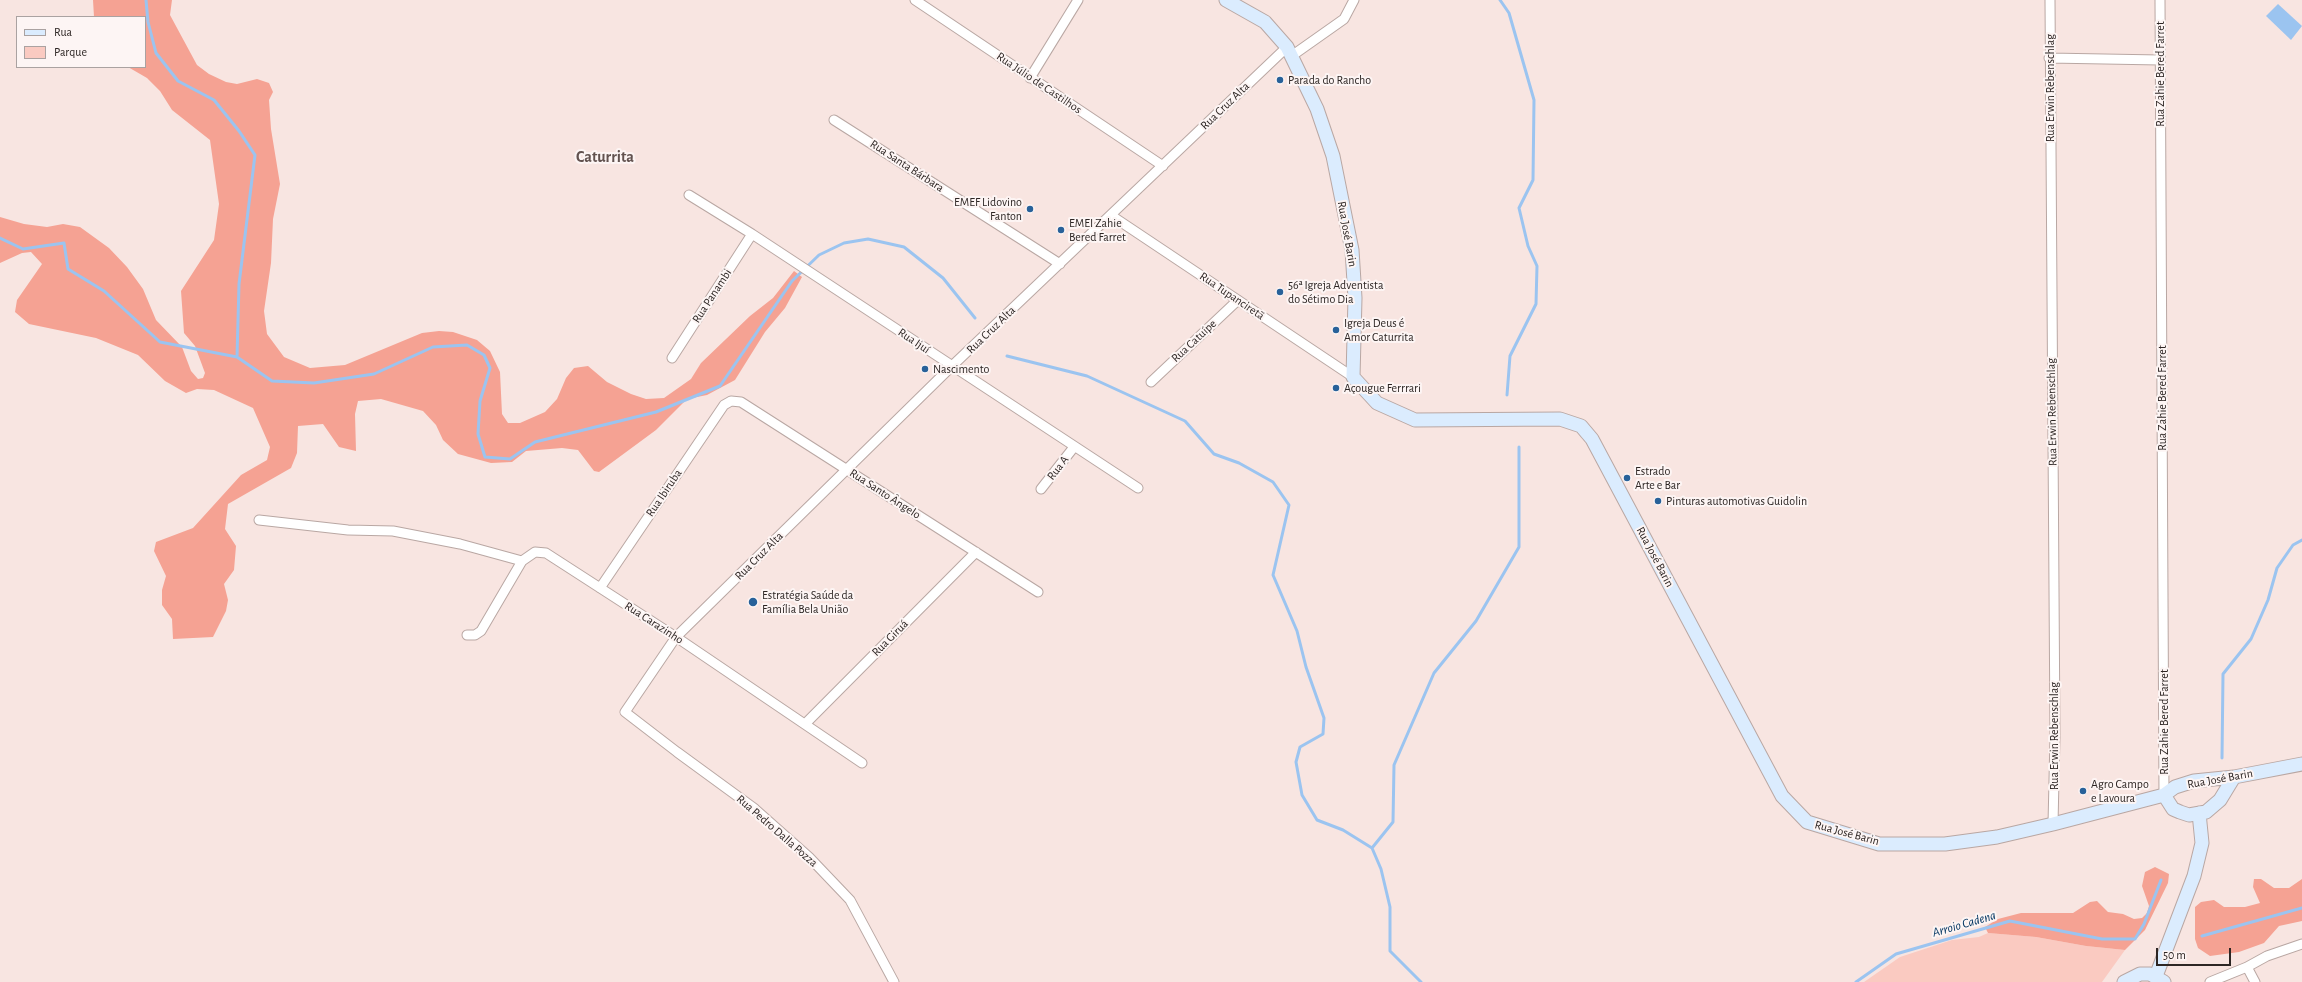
<!DOCTYPE html>
<html>
<head>
<meta charset="utf-8">
<style>
  body { margin:0 }
  #map { position:relative; width:2302px; height:982px; overflow:hidden; background:#f8e5e1; font-family:"Alegreya Sans",sans-serif }
  canvas { display:block }
  .legend { position:absolute; left:16px; top:16px; width:130px; height:52px; box-sizing:border-box; background:#fdf5f4; border:1px solid #aaa2a1; margin:0; padding:5px 7px; list-style:none; font-size:12px; color:#2d2624 }
  .legend li { display:flex; align-items:center; gap:8px; height:20px }
  .legend b { width:20px; border:1px solid #aaa2a1 }
  .scale { position:absolute; left:2156px; top:948px; width:75px; height:18px; box-sizing:border-box; border:2px solid #2d2624; border-top:0; padding-left:5px; font-size:12px; line-height:14px; white-space:nowrap; color:#2d2624; -webkit-text-stroke:3px #fdf5f4; paint-order:stroke }
</style>
</head>
<body>
<div id="map">
<canvas width="2302" height="982"></canvas>
<ul class="legend">
<li><b style="height:5px;background:#dbecfe"></b>Rua</li>
<li><b style="height:11px;background:#facac1"></b>Parque</li>
</ul>
<div class="scale">50 m</div>
</div>
<script>
const context = document.querySelector('canvas').getContext('2d');
context.lineJoin = 'round';
function paint(path, color) {
  context.fillStyle = color;
  context.fill(path, 'evenodd');
}
function poly(rows) {
  const path = new Path2D();
  for (const r of rows) {
    path.moveTo(r[0], r[1]);
    for (let i = 2; i < r.length; i += 2) path.lineTo(r[i], r[i + 1]);
  }
  return path;
}
function trace(path, color, width, dash) {
  context.strokeStyle = color;
  context.lineWidth = width;
  context.lineCap = dash ? 'butt' : 'round';
  context.setLineDash(dash || []);
  context.stroke(path);
}
function drawText(font, color, halo, rows, align = 'center') {
  context.font = font + ' "Alegreya Sans",sans-serif';
  context.lineWidth = 4;
  context.setLineDash([]);
  context.textBaseline = 'middle';
  context.strokeStyle = halo;
  context.fillStyle = color;
  for (const [text, x, y, turn = 0] of rows) {
    context.save();
    context.translate(x, y);
    context.rotate((+turn || 0) * Math.PI / 180);
    context.textAlign = isNaN(turn) ? turn : align;
    if (halo) context.strokeText(text, 0, 0);
    context.fillText(text, 0, 0);
    context.restore();
  }
}
paint(poly([
  [1988,933,2036,937,2086,946,2125,950,2102,982,1864,982,1900,957,1952,940,1979,937]
]), '#facac1');
paint(poly([
  [93,0,172,0,170,15,197,65,209,74,226,82,237,84,257,79,269,83,273,92,269,100,271,129,280,184,273,219,271,263,264,311,267,334,284,357,310,368,345,365,422,333,439,331,453,332,477,340,490,351,500,372,502,414,508,423,520,423,545,412,557,399,566,378,574,368,588,366,607,382,631,394,646,399,664,398,691,379,701,363,750,316,773,298,794,271,802,277,785,308,765,332,735,380,707,395,687,399,656,430,599,472,594,471,578,450,562,448,526,451,512,462,491,463,458,454,443,440,436,425,423,411,381,399,358,401,355,414,356,451,339,447,323,424,298,426,297,453,291,468,228,504,225,529,236,546,234,570,224,584,228,600,226,611,213,637,173,639,172,619,162,605,162,590,166,576,154,551,156,542,193,528,241,475,267,460,270,447,253,408,214,390,197,389,186,393,165,381,138,355,96,338,29,324,15,312,17,300,42,264,31,252,22,253,0,263,0,217,24,224,47,227,63,224,80,227,109,248,127,267,143,289,156,320,182,347,191,371,198,379,203,378,205,373,195,346,184,333,181,291,214,240,219,204,210,140,172,110,160,91,147,78,128,67,145,67,145,17,94,17],
  [2155,867,2169,874,2168,883,2145,930,2125,950,2086,946,2036,937,1988,933,1985,927,1998,919,2021,913,2073,913,2090,902,2097,901,2108,912,2123,914,2134,919,2142,918,2147,913,2149,906,2142,886,2145,872],
  [2254,879,2261,879,2274,888,2289,888,2302,879,2302,921,2279,926,2264,943,2239,952,2210,956,2198,948,2195,939,2195,907,2201,902,2214,900,2224,907,2245,907,2260,903,2253,887]
]), '#f5a293');
paint(poly([
  [2278,4,2302,26,2291,40,2266,16]
]), '#9bc4f0');
trace(poly([
  [146,0,148,22,156,53,178,81,214,100,239,131,255,155,239,284,237,357],
  [1500,0,1509,13,1534,100,1533,180,1519,208,1528,246,1537,266,1536,304,1510,356,1507,395],
  [0,238,23,249,64,243,68,269,104,291,160,342,237,357,272,381,314,383,374,374,433,347,467,345,484,355,490,368,480,401,478,434,485,457,510,459,535,442,656,412,720,386,792,281,819,255,844,243,868,239,904,247,943,278,975,318],
  [1007,356,1087,376,1185,421,1214,454,1239,463,1273,482,1289,505,1273,575,1297,631,1306,667,1324,718,1323,734,1300,747,1296,762,1302,795,1317,820,1343,830,1372,848,1381,869,1390,907,1390,951,1421,982],
  [2222,758,2223,674,2251,639,2268,600,2277,568,2293,545,2302,540],
  [1372,848,1393,822,1394,765,1434,673,1476,621,1519,547,1519,447],
  [2202,936,2302,908],
  [1856,982,1896,954,2010,921,2102,939,2135,939,2144,924,2161,880]
]), '#9bc4f0', 3);
const street = poly([
  [915,0,1163,166],
  [2050,0,2055,736,2053,824],
  [2160,0,2164,795],
  [1293,55,1344,19,1354,0],
  [2049,58,2160,60],
  [1030,78,1078,0],
  [834,120,1060,264],
  [689,195,752,234,1138,488],
  [1112,216,1353,377],
  [672,358,752,234],
  [1151,382,1238,300],
  [1041,489,1074,447],
  [259,520,348,530,393,531,460,544,522,561],
  [600,588,724,405,731,401,741,402,1038,592],
  [467,635,475,635,481,631,522,561,535,552,546,553,676,637,862,763],
  [805,724,976,552],
  [2247,967,2255,982],
  [894,982,850,900,809,857,755,809,677,752,625,712,676,637,952,366,1287,47],
  [2210,982,2247,967,2267,956,2302,944]
]);
const secondary = poly([
  [1226,0,1265,22,1287,47,1317,109,1333,156,1352,250,1355,298,1353,377,1377,403,1415,420,1560,419,1581,426,1592,439,1782,796,1807,822,1879,844,1945,844,1997,837,2053,824,2164,795,2175,787,2194,781,2234,777,2302,764],
  [2164,795,2173,809,2180,812,2189,815,2206,812,2220,800,2234,777],
  [2156,976,2194,876,2202,843,2199,813],
  [2124,982,2140,974,2150,974,2164,982]
]);
trace(street, '#b9a7a3', 11);
trace(secondary, '#b9a7a3', 15);
trace(street, '#fff', 9);
trace(secondary, '#dbecfe', 13);
for (const [x, y, r, color] of [
  [1280,80,4,"#286199"],
  [1030,209,4,"#286199"],
  [1061,230,4,"#286199"],
  [1280,292,4,"#286199"],
  [1336,330,4,"#286199"],
  [925,369,4,"#286199"],
  [1336,388,4,"#286199"],
  [1627,478,4,"#286199"],
  [1658,501,4,"#286199"],
  [753,602,5,"#286199"],
  [2083,791,4,"#286199"]
]) {
  const dot = new Path2D();
  dot.arc(x, y, r, 0, 2 * Math.PI);
  context.fillStyle = color;
  context.fill(dot);
  trace(dot, '#fdf5f4', 1.5);
}
drawText('12px', '#2d2624', '#fdf5f4', [
  ["Rua Zahie Bered Farret",2160,74,-90],
  ["Rua Júlio de Castilhos",1039,83,34],
  ["Rua Erwin Rebenschlag",2050,88,-90],
  ["Rua Cruz Alta",1225,106,-44],
  ["Rua Santa Bárbara",907,166,33],
  ["Rua José Barin",1347,234,80],
  ["Rua Panambi",712,296,-57],
  ["Rua Tupanciretã",1232,296,34],
  ["Rua Cruz Alta",991,330,-44],
  ["Rua Ijuí",914,341,34],
  ["Rua Catuípe",1194,341,-43],
  ["Rua Zahie Bered Farret",2162,398,-90],
  ["Rua Erwin Rebenschlag",2052,412,-91],
  ["Rua A",1058,468,-52],
  ["Rua Ibiruba",664,493,-56],
  ["Rua Santo Ângelo",885,494,33],
  ["Rua Cruz Alta",759,556,-45],
  ["Rua José Barin",1655,557,62],
  ["Rua Carazinho",654,623,33],
  ["Rua Giruá",890,638,-45],
  ["Rua Zahie Bered Farret",2164,722,-90],
  ["Rua Erwin Rebenschlag",2054,736,-90],
  ["Rua José Barin",2220,779,-10],
  ["Rua Pedro Dalla Pozza",777,831,41],
  ["Rua José Barin",1847,833,15]
]);
drawText('12px', '#2d2624', '#fdf5f4', [
  ["Parada do Rancho",1288,80],
  ["EMEF Lidovino",1022,202,"right"],
  ["Fanton",1022,216,"right"],
  ["EMEI Zahie",1069,223],
  ["Bered Farret",1069,237],
  ["56ª Igreja Adventista",1288,285],
  ["do Sétimo Dia",1288,299],
  ["Igreja Deus é",1344,323],
  ["Amor Caturrita",1344,337],
  ["Nascimento",933,369],
  ["Açougue Ferrrari",1344,388],
  ["Estrado",1635,471],
  ["Arte e Bar",1635,485],
  ["Pinturas automotivas Guidolin",1666,501],
  ["Estratégia Saúde da",762,595],
  ["Família Bela União",762,609],
  ["Agro Campo",2091,784],
  ["e Lavoura",2091,798]
], 'left');
drawText('italic 13px', '#003460', '#fdf5f4', [
  ["Arroio Cadena",1964,924,-16]
]);
drawText('bold 16px', '#62524f', '#fdf5f4', [
  ["Caturrita",605,157]
]);
</script>
</body>
</html>
